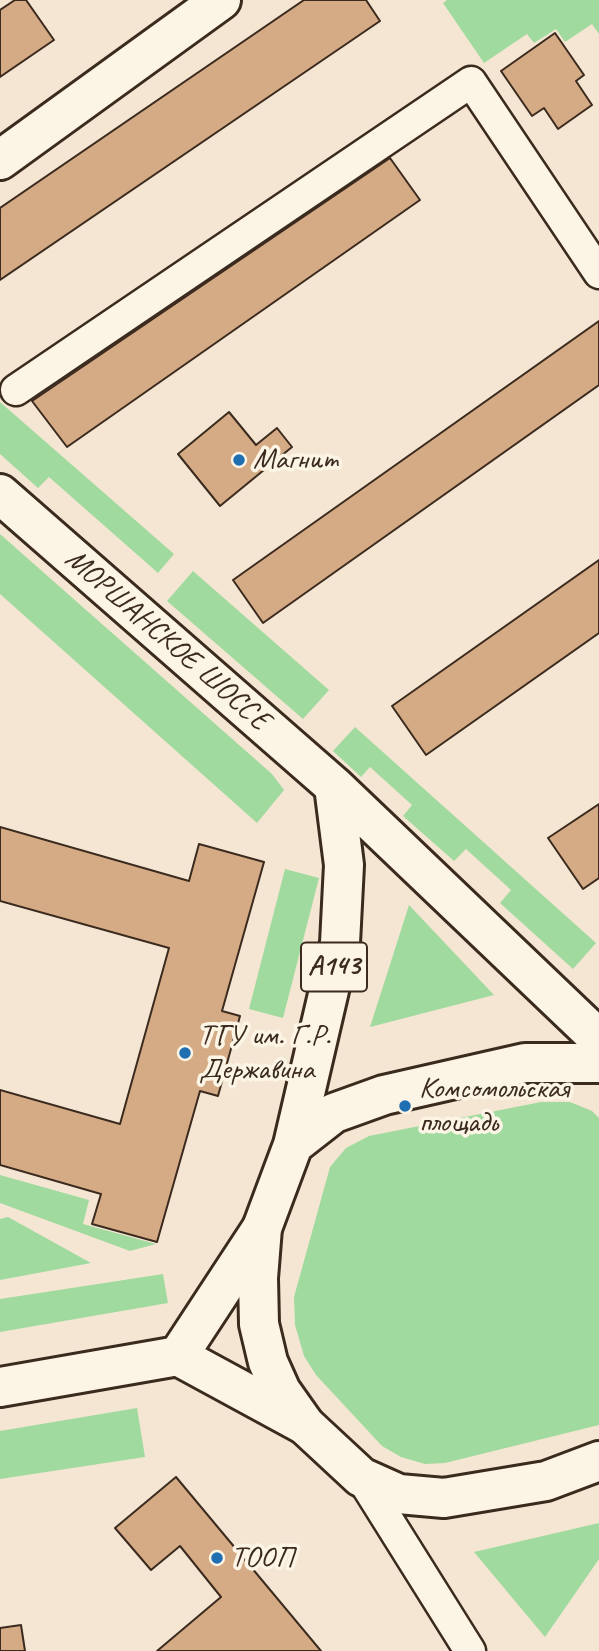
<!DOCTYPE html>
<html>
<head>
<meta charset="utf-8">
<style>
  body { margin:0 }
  canvas { display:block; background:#f4e6d2 }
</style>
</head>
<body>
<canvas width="599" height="1651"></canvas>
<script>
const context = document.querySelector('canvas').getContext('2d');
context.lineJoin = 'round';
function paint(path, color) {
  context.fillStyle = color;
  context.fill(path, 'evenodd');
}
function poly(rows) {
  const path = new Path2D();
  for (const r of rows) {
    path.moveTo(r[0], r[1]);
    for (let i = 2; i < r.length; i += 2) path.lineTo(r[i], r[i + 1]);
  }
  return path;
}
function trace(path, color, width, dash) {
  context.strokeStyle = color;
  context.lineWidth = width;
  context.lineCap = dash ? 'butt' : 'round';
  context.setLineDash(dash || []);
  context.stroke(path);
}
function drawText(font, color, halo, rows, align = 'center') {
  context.font = font + ' Caveat,sans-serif';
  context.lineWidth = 7;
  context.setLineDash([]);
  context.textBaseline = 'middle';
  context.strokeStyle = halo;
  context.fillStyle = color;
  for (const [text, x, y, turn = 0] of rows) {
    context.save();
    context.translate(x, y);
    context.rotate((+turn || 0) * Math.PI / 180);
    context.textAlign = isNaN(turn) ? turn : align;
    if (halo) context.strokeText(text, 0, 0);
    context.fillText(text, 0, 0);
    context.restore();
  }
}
paint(poly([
  [447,0,599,0,599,34,592,24,565,42,556,29,534,43,527,34,484,63,443,3],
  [0,402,174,554,158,573,49,477,38,488,0,454],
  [0,534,272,774,284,790,257,823,0,594],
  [193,571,329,690,303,719,167,601],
  [355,727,596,943,573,969,500,903,511,890,466,849,454,861,403,816,412,805,370,767,361,777,333,751],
  [285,869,319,878,283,1018,249,1009],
  [409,905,494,995,370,1027],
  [541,1102,570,1102,592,1111,599,1118,599,1425,445,1463,425,1464,401,1457,382,1446,316,1375,304,1356,295,1325,294,1297,330,1167,346,1148,369,1136],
  [0,1175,89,1200,83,1224,156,1244,130,1251,0,1203],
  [8,1217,91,1263,0,1280,0,1219],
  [163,1274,168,1303,0,1332,0,1299],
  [137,1408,145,1457,0,1479,0,1431],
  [599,1523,599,1559,545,1637,474,1552]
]), '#a1da9f');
const building = poly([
  [15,0,26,0,54,40,0,77,0,10,15,0],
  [304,0,366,0,380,21,0,280,0,208,304,0],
  [555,33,584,75,576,81,592,105,558,129,544,108,532,116,501,71,555,33],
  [390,158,420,200,67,447,32,401,390,158],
  [599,321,599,385,263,623,233,580,599,321],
  [229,412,256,445,277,428,292,447,220,506,178,454,229,412],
  [599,560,599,633,426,755,392,706,599,560],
  [599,804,599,878,583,889,548,838,599,804],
  [0,827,189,881,199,844,264,862,222,1011,240,1016,218,1096,200,1091,157,1242,92,1224,101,1194,0,1165,0,1090,120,1124,169,948,0,901,0,827],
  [176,1477,321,1651,157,1651,221,1597,180,1546,151,1570,115,1528,176,1477],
  [21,1625,25,1651,0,1651,0,1628,21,1625]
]);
paint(building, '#d5ab86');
trace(building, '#3b2a1e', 2);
const street = poly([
  [16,390,471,82,599,273],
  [361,1477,470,1651]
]);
const secondary = poly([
  [0,160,221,0],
  [178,1356,262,1228],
  [178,1356,305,1425],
  [0,1387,178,1356]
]);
const primary = poly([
  [0,494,334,786,599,1039],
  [334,786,344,865,340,943,293,1145,262,1228,258,1278,259,1324,268,1362,281,1391,305,1425,361,1477,399,1494,444,1498,546,1481,599,1461],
  [293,1145,334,1113,384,1095,525,1063,599,1063]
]);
trace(street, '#3b2a1e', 35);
trace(secondary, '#3b2a1e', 44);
trace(primary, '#3b2a1e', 44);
trace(street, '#fcf5e5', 30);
trace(secondary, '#fcf5e5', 38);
trace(primary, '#fcf5e5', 38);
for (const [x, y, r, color] of [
  [239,460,7,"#1f6fb2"],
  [185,1053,7,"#1f6fb2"],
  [405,1106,7,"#1f6fb2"],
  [217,1558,7,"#1f6fb2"]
]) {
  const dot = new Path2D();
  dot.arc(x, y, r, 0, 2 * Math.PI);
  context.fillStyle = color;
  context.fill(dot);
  trace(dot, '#fcf5e5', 2.5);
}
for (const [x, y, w] of [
  [334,967,66]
]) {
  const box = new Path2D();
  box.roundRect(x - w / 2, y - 24.5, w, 49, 5);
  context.fillStyle = '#fcf5e5';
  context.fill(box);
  trace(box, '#3b2a1e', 2);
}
drawText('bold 28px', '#3b2a1e', null, [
  ["А143",334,967]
]);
drawText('30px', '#3b2a1e', '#fcf5e5', [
  ["Магнит",253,460],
  ["ТГУ им. Г.Р.",199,1036],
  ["Державина",199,1070],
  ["Комсомольская",419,1089],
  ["площадь",419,1123],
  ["ТООП",231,1558]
], 'left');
drawText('30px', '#3b2a1e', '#fcf5e5', [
  ["МОРШАНСКОЕ ШОССЕ",167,640,41]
]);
</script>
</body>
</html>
